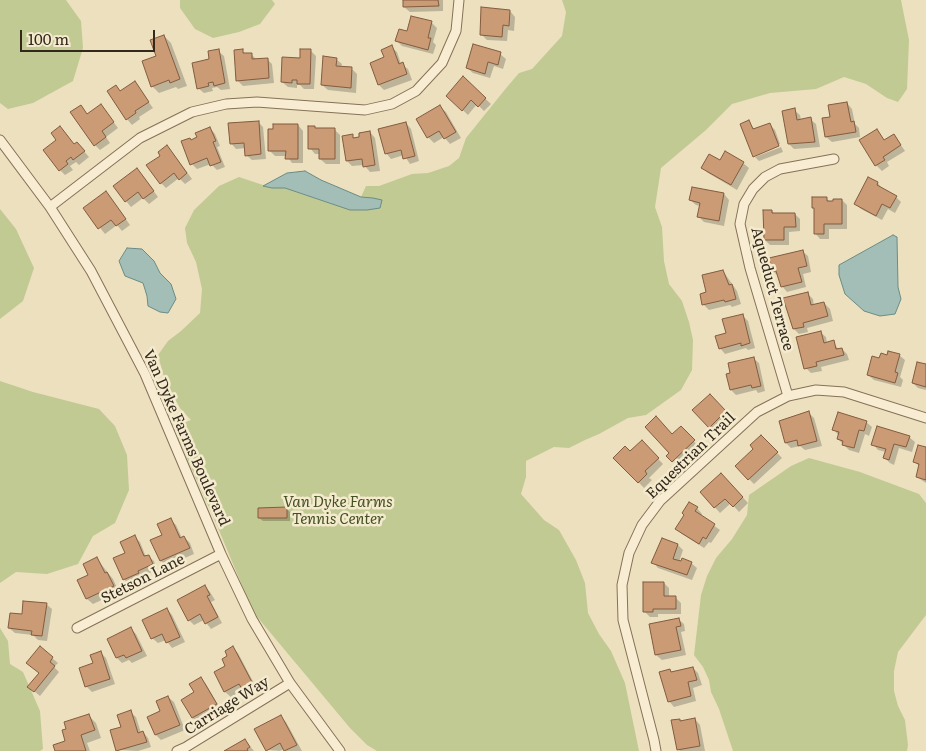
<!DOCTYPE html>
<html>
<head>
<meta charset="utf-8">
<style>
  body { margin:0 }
  #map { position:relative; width:926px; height:751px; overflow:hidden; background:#ece0bf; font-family:Literata,serif }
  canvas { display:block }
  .scale { position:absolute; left:20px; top:30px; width:135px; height:22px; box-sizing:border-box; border:2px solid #34281c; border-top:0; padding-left:6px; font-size:15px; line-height:18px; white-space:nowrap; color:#34281c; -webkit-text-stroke:4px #f4eace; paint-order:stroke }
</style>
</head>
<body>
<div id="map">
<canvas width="926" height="751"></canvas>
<div class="scale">100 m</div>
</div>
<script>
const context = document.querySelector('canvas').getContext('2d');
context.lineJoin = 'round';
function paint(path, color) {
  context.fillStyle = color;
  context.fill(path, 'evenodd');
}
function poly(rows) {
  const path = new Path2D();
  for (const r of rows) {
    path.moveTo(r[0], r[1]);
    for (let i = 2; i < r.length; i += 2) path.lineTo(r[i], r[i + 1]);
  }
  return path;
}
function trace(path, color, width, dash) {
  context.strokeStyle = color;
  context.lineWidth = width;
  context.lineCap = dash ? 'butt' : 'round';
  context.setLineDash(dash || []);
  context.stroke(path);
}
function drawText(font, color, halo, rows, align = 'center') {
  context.font = font + ' Literata,serif';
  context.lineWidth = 5;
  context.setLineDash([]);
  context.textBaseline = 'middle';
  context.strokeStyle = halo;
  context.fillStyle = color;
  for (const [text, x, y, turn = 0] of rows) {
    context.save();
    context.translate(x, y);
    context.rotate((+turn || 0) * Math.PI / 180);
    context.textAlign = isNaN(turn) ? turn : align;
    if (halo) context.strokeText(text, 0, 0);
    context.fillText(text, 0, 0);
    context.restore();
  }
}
paint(poly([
  [0,0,66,0,81,21,83,48,73,81,33,103,8,109,0,103],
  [180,0,272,0,275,4,260,24,239,32,213,38,195,29,180,8],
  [562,0,901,0,909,40,907,89,898,102,887,98,866,84,844,77,816,89,770,93,732,104,706,130,661,168,655,207,662,227,664,261,669,284,682,301,689,322,693,340,692,370,681,390,646,415,628,418,599,434,585,440,569,448,554,447,526,461,526,477,521,494,544,520,559,530,576,560,585,583,588,613,599,634,611,651,625,683,639,751,377,751,367,745,350,728,253,612,216,523,173,427,191,420,180,408,171,392,163,374,158,355,168,341,181,331,200,313,202,289,196,262,187,243,185,228,194,210,219,186,239,177,272,188,285,188,350,210,373,198,361,197,366,186,379,186,412,174,428,173,449,166,459,158,466,138,507,87,519,73,532,69,562,36,566,12],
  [0,209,16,229,34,268,23,301,0,319],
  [0,381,33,392,99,409,115,426,127,455,129,490,115,523,93,536,78,564,47,574,16,572,0,583],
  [809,458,860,472,919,494,926,503,926,615,898,652,894,671,894,691,898,706,905,720,908,745,907,751,733,751,719,709,711,692,709,680,703,667,694,655,701,595,707,576,716,558,732,539,747,515,749,495,791,466],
  [0,628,8,641,10,664,23,672,40,711,43,749,40,751,0,751]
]), '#c2ca93');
const water = poly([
  [305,171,321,180,361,197,373,198,382,200,380,208,367,210,350,210,285,188,272,188,263,186,287,173,305,171],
  [893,235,897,237,898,287,901,299,895,314,880,316,864,311,845,294,839,275,839,265,893,235],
  [127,248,142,249,154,261,160,273,171,284,176,299,168,313,160,312,148,306,147,296,143,283,125,276,119,261,127,248]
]);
paint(water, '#a2beb7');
trace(water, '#6a8c84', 1);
paint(poly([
  [404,0,443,0,443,11,410,12,404,7],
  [510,11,515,17,514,31,508,30,507,41,487,40,481,34],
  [431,22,437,28,433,42,436,45,433,54,402,46,397,41,408,33],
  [164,36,171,43,187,86,178,89,176,87,159,93,152,86,157,57],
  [391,47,397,52,401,64,408,69,412,80,384,90,379,85,385,58],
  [218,51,224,56,230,89,221,90,217,87,212,88,213,91,204,93,198,88,211,60],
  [242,51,246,54,251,54,257,60,267,59,272,64,274,83,243,86,238,81],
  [311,51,316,56,314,89,304,89,300,85,297,85,297,88,288,87,282,82,301,59],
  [500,54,506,59,503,69,494,66,490,78,473,73,467,68],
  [336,59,342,64,341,68,352,69,357,74,356,93,328,90,322,85],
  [463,78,491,104,484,111,477,104,468,115,453,101],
  [135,83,153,108,139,117,140,119,132,125,127,119,121,92],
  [847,103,852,109,855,124,859,128,860,137,832,142,826,137],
  [101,105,118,128,106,137,110,143,100,150,95,145,81,107,88,115],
  [440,107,446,112,461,138,450,144,444,137,434,143,428,137,418,119],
  [794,110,800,115,801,120,810,119,816,124,820,147,794,149,789,144],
  [258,122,263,127,266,159,252,160,246,155,246,148,236,149,231,143],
  [749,122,755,130,769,124,775,130,780,144,755,154,755,157],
  [406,123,411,129,419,161,410,164,404,155,391,159,386,153],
  [298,125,303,131,303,163,292,163,287,156,275,156,270,151],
  [314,127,317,130,335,130,340,135,340,164,326,164,320,159,320,154,315,154,310,148],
  [210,128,215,134,220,146,217,147,225,167,217,170,211,164,197,169,192,164],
  [877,131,885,141,894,135,905,151,887,162,889,166,882,171,876,165],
  [370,132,375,138,380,171,370,172,364,165,352,166,347,161,352,136,355,139],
  [58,140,82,149,89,157,79,165,76,162,70,166,73,170,65,175,60,170],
  [781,147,783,152,759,161,755,157],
  [172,152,192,179,185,184,179,178,166,188,161,183],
  [720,162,743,163,749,168,737,190,708,173,703,168],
  [142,175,158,197,149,204,143,198,131,207,126,201],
  [869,178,878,183,882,189,896,197,901,202,895,213,888,209,882,220,861,209,856,204],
  [724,194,729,200,724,226,704,222,698,216,700,206,696,205,690,200],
  [111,198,130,225,122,231,117,225,105,234,85,209],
  [826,198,831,203,842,200,847,205,847,229,829,229,829,239,820,239,815,233,816,209],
  [772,211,775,214,795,214,800,219,800,231,789,232,789,245,770,245,765,240],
  [802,251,808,256,811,272,803,274,806,287,787,292,782,286,779,277,774,272],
  [723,271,737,291,741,304,732,307,730,305,709,310,703,304,708,293],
  [807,293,813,299,814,306,824,303,830,309,833,321,807,328,808,332,799,334,794,329],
  [742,315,748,321,755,348,748,350,746,348,725,354,720,348],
  [820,332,826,337,827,343,833,342,839,350,842,349,847,354,849,360,821,367,822,371,811,373,806,368],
  [899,355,905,360,900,377,903,380,901,387,874,380,868,375,880,360],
  [753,358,759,363,765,391,758,393,756,390,736,395,731,390],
  [926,365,926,390,918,388,913,383],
  [715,401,731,417,715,432,709,427],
  [809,413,814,418,822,446,805,450,800,446,791,448,786,443],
  [866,422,872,427,869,436,865,434,859,453,849,450,838,439,839,436,834,430],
  [681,427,699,447,678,466,668,456,671,453,673,435],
  [909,437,915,442,912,452,899,448,894,465,890,463,885,458,886,452,878,450,873,444],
  [642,442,663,464,649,478,652,480,644,488,615,458,630,453],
  [767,442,782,458,754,484,749,479],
  [926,448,926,483,917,477,920,467,915,462],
  [727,480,748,503,739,512,731,503,720,513,702,493],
  [286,508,290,512,290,521,263,521,259,518],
  [697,508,702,514,701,516,720,530,711,543,709,542,704,548,682,534,677,529],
  [170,519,176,525,182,538,184,537,190,543,194,554,166,566,161,561,152,541,163,536],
  [135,537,140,542,146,557,148,556,154,561,157,570,142,576,143,579,129,585,124,579,126,554],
  [662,540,678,545,683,550,679,562,691,563,697,568,692,580,658,568,653,562],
  [97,559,113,579,119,592,93,604,87,599,79,581,90,576],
  [664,583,669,588,669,597,675,597,681,603,681,614,658,614,658,617,650,617,644,611],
  [205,586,210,592,215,600,211,602,222,623,211,629,204,620,194,625,189,620],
  [46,604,52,609,47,641,38,640,33,635,15,633,9,628],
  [167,609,172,615,185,642,172,648,166,640,158,643,152,638],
  [678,619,684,624,685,631,681,632,686,655,662,660,656,655],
  [131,629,136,634,147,656,132,663,129,660,122,663,117,658],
  [40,648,58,663,54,667,59,672,40,696,29,687,40,673],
  [233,648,238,653,257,689,249,694,244,689,231,697,225,692,215,672,227,666,229,656],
  [101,653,106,658,115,684,92,692,86,686,94,664],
  [693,668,698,673,702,685,693,688,696,701,674,707,669,701,670,671,673,673],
  [201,679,206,684,221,710,198,723,193,718,196,693],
  [168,697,174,702,185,730,161,740,156,735],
  [130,712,136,717,141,733,143,732,148,738,151,747,138,751,118,750,122,728],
  [89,716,96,723,101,738,87,743,90,751,56,751,67,741],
  [280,716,286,722,302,751,285,751,284,749,280,751,267,750],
  [695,719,700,725,705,751,680,751,678,749,680,720,682,722],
  [245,740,254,751,227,751]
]), '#0003');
const building = poly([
  [403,0,438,0,439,6,403,7,403,0],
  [481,7,510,10,509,26,503,25,502,37,480,35,481,7],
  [411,16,432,21,428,38,431,38,428,50,395,41,399,29,407,31,411,16],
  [164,35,180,79,170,83,169,80,151,87,142,61,156,56,150,40,164,35],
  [473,44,501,52,498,65,488,62,485,74,466,68,473,44],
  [392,45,399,64,403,62,407,74,378,85,370,63,384,57,381,50,392,45],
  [219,49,225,83,214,86,213,82,208,83,209,86,197,89,192,63,209,59,208,51,219,49],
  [243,49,243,53,252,53,252,59,268,58,269,78,236,81,234,50,243,49],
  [300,49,311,49,310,84,297,84,297,80,292,80,292,83,281,82,282,57,300,58,300,49],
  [323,56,337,58,336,66,352,67,351,88,321,85,323,56],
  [463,76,486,98,478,107,471,100,462,111,446,96,463,76],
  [135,81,149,102,135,111,136,113,126,120,107,91,116,85,120,91,135,81],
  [847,102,851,122,854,121,856,132,825,137,822,118,830,117,828,105,847,102],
  [101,104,114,122,102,131,106,137,94,146,70,112,81,105,87,114,101,104],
  [440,105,456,132,444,139,439,131,427,138,416,119,440,105],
  [795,108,797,120,811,117,815,142,788,144,782,111,795,108],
  [749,120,753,129,770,123,779,146,753,157,740,124,749,120],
  [259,121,261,154,245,156,244,143,230,144,228,123,259,121],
  [406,122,415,156,403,159,401,150,385,154,378,129,406,122],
  [273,124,298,124,298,159,285,159,286,151,268,151,268,129,273,129,273,124],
  [60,126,74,144,77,142,85,151,73,160,71,157,66,161,68,164,59,171,43,150,56,140,51,133,60,126],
  [308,126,315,126,315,128,335,128,335,159,319,159,319,149,308,149,308,126],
  [210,127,216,141,213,142,221,162,210,166,207,158,190,165,181,141,190,138,191,140,197,137,195,133,210,127],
  [877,129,884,140,894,134,901,145,883,157,885,160,875,166,859,140,877,129],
  [370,131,375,165,363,167,362,159,346,161,342,136,353,134,353,138,359,137,359,133,370,131],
  [167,145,187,173,179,180,174,173,160,184,146,165,160,156,158,152,167,145],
  [725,151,744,162,731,185,701,168,709,154,720,160,725,151],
  [137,168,154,191,143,199,138,192,125,202,113,186,137,168],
  [868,177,878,182,877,185,897,196,890,208,882,204,876,216,854,204,868,177],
  [692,187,724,193,719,221,697,217,700,203,689,200,692,187],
  [106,191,126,219,116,226,111,220,98,229,83,208,106,191],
  [812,197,827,197,827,201,833,201,833,199,842,199,842,224,824,224,824,234,814,234,814,208,812,208,812,197],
  [763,210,772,210,772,213,795,213,796,227,784,227,784,240,764,240,763,210],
  [803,250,807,266,798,268,802,282,781,287,776,271,772,272,769,258,803,250],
  [723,270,729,285,732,284,736,299,725,302,724,300,702,305,700,294,706,292,702,275,723,270],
  [808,292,811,305,824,302,828,316,803,323,804,327,793,329,783,298,808,292],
  [743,314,750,343,741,346,741,343,719,349,715,336,726,333,722,319,743,314],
  [821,331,824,343,834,340,836,349,842,348,844,355,816,362,817,366,804,369,796,337,821,331],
  [888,351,900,354,895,372,898,373,895,383,867,375,872,356,879,358,881,353,887,355,888,351],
  [754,357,761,386,752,388,751,385,730,390,726,374,730,373,728,363,754,357],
  [917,362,926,364,926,387,912,383,917,362],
  [710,394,726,411,709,428,692,410,710,394],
  [809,411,817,441,798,446,797,440,785,443,779,421,809,411],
  [838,412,867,421,864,431,859,430,854,448,842,445,843,441,837,439,839,432,832,430,838,412],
  [656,416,672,434,681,426,695,440,672,462,666,456,669,453,645,427,656,416],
  [877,426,910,436,906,447,894,444,889,460,883,458,886,449,871,445,877,426],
  [761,435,778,452,748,480,735,466,753,449,750,445,761,435],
  [642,440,659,458,645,471,647,474,638,483,613,458,625,446,630,451,642,440],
  [918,445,926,447,926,480,916,477,919,464,913,462,918,445],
  [721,473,743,497,733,507,725,499,714,508,700,492,721,473],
  [689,502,698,507,695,511,715,524,706,539,703,537,699,544,675,529,684,515,682,513,689,502],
  [287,507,287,518,258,518,258,508,287,507],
  [171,518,180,538,184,536,190,548,160,561,150,540,162,535,157,524,171,518],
  [135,535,144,556,149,555,153,564,138,571,139,573,123,580,113,558,125,553,120,542,135,535],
  [662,538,678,544,673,559,681,561,682,558,692,562,687,575,651,563,662,538],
  [97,557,105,573,107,572,114,586,86,599,77,580,88,575,83,564,97,557],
  [643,582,664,582,664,596,676,596,676,609,653,609,653,612,643,612,643,582],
  [205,585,210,595,207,596,218,617,205,624,200,614,188,621,177,600,205,585],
  [23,601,47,603,42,636,31,635,32,631,8,628,10,613,22,614,23,601],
  [167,608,180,637,166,643,162,634,151,639,142,620,167,608],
  [679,618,681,626,676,627,681,650,655,655,649,624,679,618],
  [131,627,142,651,126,658,124,655,116,658,107,639,131,627],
  [40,646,53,657,50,662,55,666,34,692,27,687,39,673,26,663,40,646],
  [233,646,253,684,242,689,239,684,224,692,214,672,225,666,222,659,227,656,225,651,233,646],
  [101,651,110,679,85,687,79,668,93,663,90,655,101,651],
  [693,667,697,680,688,682,691,696,668,702,659,672,670,669,671,672,693,667],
  [201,677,217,704,192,718,181,700,194,692,189,684,201,677],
  [168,696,180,725,155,735,147,717,160,711,156,701,168,696],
  [131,710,138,733,143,731,147,742,116,751,110,730,121,727,117,715,131,710],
  [89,714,95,730,81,735,86,751,55,751,53,745,65,741,62,730,66,729,64,722,89,714],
  [281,715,297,745,284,751,280,743,266,751,254,729,281,715],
  [695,718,700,746,677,750,671,720,680,719,680,721,695,718],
  [245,739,250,747,247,749,248,751,224,751,245,739]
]);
paint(building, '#ca9b75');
trace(building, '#835b3e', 1);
const minor = poly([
  [0,140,50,207,91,271,145,374,221,554,252,619,290,683,340,751],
  [50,207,140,138,192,112,226,104,257,102,365,110,392,104,416,91,442,63,456,31,459,0],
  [788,396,750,268,740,224,744,204,753,189,765,177,780,169,834,159],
  [77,628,221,554],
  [177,751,186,747,290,683],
  [656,751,654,740,623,620,622,585,629,553,642,525,660,501,757,412,788,396,816,390,844,392,926,418]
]);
trace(minor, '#857158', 11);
trace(minor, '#f8edd2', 9);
drawText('15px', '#34281c', '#f4eace', [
  ["Aqueduct Terrace",772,289,75],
  ["Van Dyke Farms Boulevard",186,438,66],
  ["Equestrian Trail",691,456,-44],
  ["Stetson Lane",143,579,-27],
  ["Carriage Way",227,706,-32]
]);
drawText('italic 15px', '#445023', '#f4eace', [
  ["Van Dyke Farms",338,503],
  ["Tennis Center",338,520]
]);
</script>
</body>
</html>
